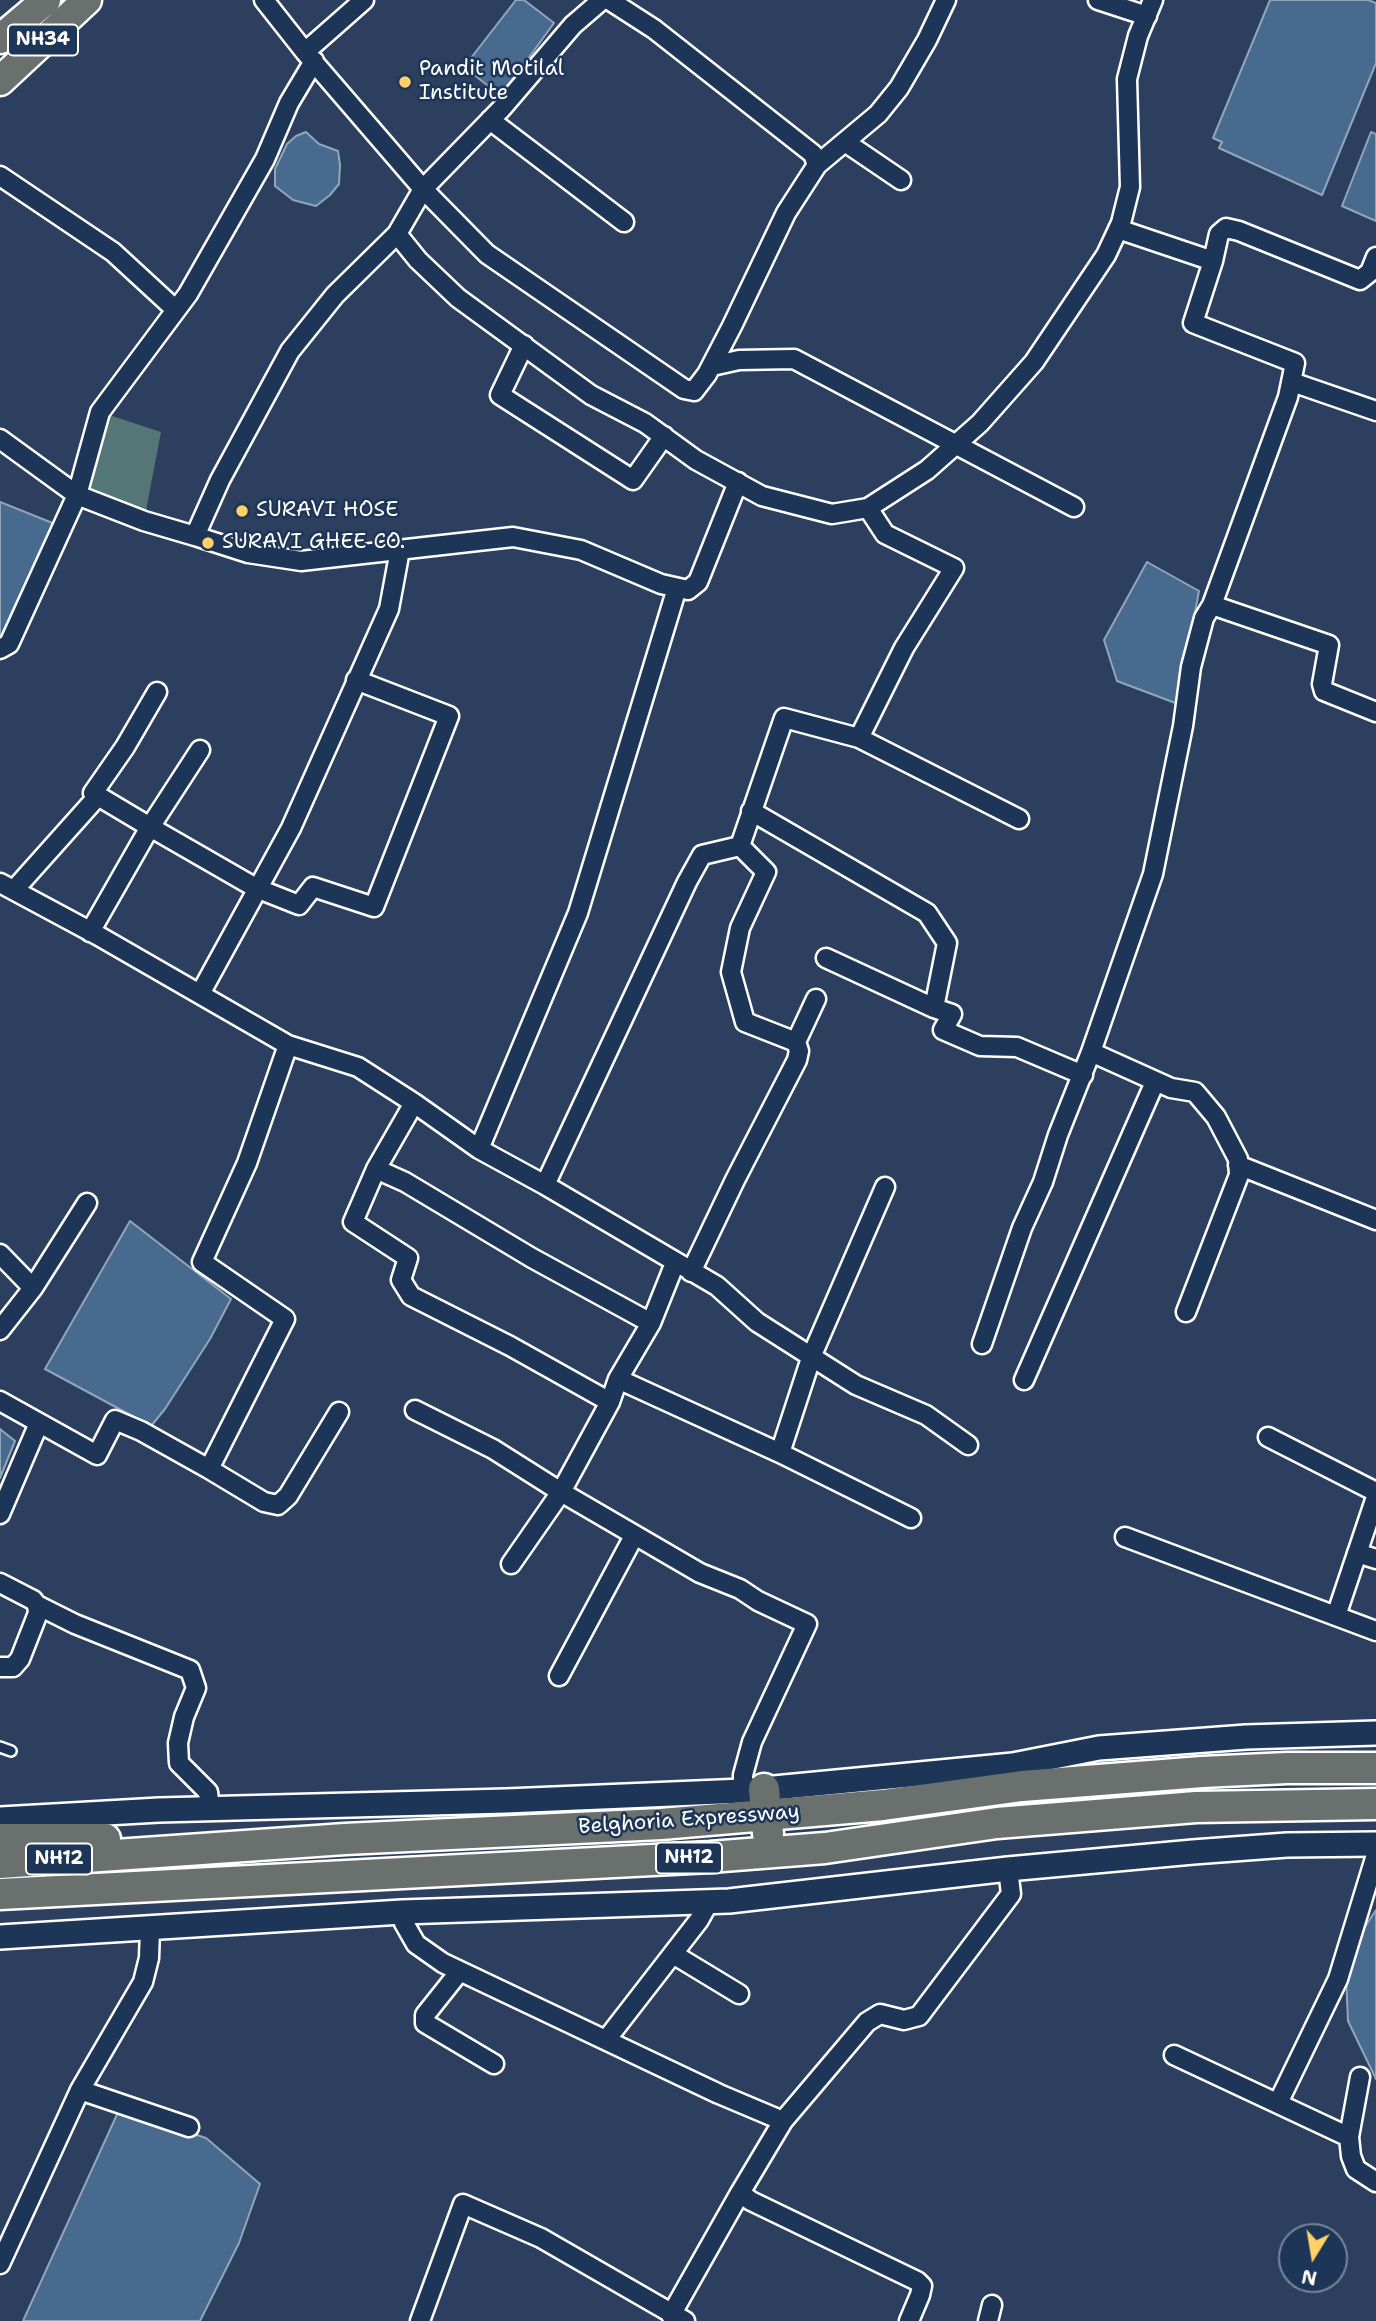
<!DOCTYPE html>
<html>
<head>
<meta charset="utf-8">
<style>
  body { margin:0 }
  #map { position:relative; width:1376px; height:2321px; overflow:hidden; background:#2d3f5e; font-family:"Shantell Sans",sans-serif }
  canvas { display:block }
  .north { position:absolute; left:1278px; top:2223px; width:70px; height:70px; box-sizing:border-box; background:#1d3557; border:2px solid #77869a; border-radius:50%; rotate:191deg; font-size:19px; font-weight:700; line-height:28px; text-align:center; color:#fff }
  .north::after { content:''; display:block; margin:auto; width:24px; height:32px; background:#ffd166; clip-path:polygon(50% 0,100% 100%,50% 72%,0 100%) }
</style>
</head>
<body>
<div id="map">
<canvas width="1376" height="2321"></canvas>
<div class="north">N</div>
</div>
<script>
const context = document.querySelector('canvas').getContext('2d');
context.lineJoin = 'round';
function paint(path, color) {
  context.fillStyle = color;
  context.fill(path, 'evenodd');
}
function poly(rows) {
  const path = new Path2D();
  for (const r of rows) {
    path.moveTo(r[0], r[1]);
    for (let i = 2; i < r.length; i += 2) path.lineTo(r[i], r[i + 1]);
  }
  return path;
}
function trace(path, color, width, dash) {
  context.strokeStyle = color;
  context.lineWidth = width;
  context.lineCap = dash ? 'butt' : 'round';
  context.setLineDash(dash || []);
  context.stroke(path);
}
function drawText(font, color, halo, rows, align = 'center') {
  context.font = font + ' "Shantell Sans",sans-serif';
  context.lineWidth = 5;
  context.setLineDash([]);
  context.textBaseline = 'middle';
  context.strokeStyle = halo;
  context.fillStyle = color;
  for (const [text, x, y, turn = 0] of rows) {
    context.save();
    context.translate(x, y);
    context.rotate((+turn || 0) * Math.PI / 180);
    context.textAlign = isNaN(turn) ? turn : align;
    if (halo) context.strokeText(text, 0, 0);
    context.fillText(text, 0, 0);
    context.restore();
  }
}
paint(poly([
  [100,412,161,432,144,521,77,495]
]), '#547676');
const water = poly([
  [516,0,524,0,554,23,501,96,464,67,516,0],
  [1270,0,1368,0,1376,3,1376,63,1322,195,1219,148,1222,142,1213,138,1270,0],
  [306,132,319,144,338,151,340,165,339,184,330,195,316,206,293,200,275,186,275,169,287,144,296,136,306,132],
  [1371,132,1376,134,1376,221,1342,206,1371,132],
  [0,502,55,524,5,637,0,636,0,502],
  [1147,562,1199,591,1178,704,1117,681,1104,640,1147,562],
  [130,1221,231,1299,210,1339,165,1409,151,1426,45,1369,130,1221],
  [0,1429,15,1441,0,1478,0,1429],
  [1376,1910,1376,2079,1348,2021,1346,1976,1357,1939,1376,1910],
  [119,2110,206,2138,260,2184,239,2243,200,2321,23,2321,119,2110]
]);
paint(water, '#476a8e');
trace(water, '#91a6bb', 2);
const service = poly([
  [0,1747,11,1751]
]);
const minor = poly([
  [602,0,573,25,502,108,423,189,487,254,684,389,694,391,707,374,732,326,786,213,817,165,813,154,654,29,609,0],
  [1098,0,1147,16],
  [305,52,364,0],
  [490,120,624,222],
  [845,142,901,180],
  [817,165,878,114,899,88,927,40,946,0],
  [0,176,113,252,176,310],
  [1118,229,1213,261,1219,234,1226,228,1239,231,1360,280,1370,272,1376,257],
  [397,234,418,260,458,298,591,395,645,423,696,460,762,496,832,514,868,508,927,470,980,423,1034,362,1106,255,1121,223,1130,187,1127,79,1138,36,1153,0],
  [524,345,500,395,633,480,664,436],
  [712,366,739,360,794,359,1074,507],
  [1292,382,1376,411],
  [0,439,77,495,144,521,195,536,220,480,290,351,335,295,397,234,423,189,305,52,264,0],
  [195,536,248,553,301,561,513,537,581,550,661,584,688,590,698,582,738,482],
  [1212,605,1329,645,1322,684,1324,691,1376,712],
  [0,649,9,644,77,495,100,412,188,294,265,159,289,103,314,61],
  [859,738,904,648,954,568,885,534,868,508],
  [200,750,150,827,256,888,299,905,313,887,374,907,449,716,356,680],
  [751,811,927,913,947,943,934,1008],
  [0,883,97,935,288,1045,358,1067,414,1103,479,1149,545,1185,717,1286,757,1322,856,1385,926,1415,968,1445],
  [14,890,98,796],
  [90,932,150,827,93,793,125,747,157,692],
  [826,958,934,1008,952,1014,943,1030,980,1046,1017,1047,1083,1075],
  [200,994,291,828,389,609,400,550],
  [796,1042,816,999],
  [288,1045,247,1163,202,1262,285,1319,209,1469,264,1502,278,1505,288,1496,339,1412],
  [414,1103,376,1169,353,1222,408,1258,401,1280,411,1296,510,1346,610,1402],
  [479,1149,578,913,677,588],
  [1238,1165,1376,1220],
  [376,1169,405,1182,532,1258,651,1323],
  [545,1185,687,882,702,855,740,846],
  [0,1254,33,1288,0,1330],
  [691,1272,735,1180,797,1060,799,1051,796,1042,745,1022,731,972,740,928,766,872,740,846,784,718,859,738,1019,819],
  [33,1288,87,1203],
  [1186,1312,1239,1175,1238,1159,1216,1117,1195,1092,1171,1088,1091,1052,1153,874,1183,726,1191,667,1204,618,1212,605,1288,397,1295,363,1193,323,1213,261],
  [982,1344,1022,1228,1043,1182,1058,1135,1091,1052],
  [618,1379,780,1453,812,1355,885,1187],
  [1024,1380,1155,1082],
  [0,1401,97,1455,115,1420,141,1431,209,1469],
  [415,1410,493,1449,561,1492,610,1402,618,1379,651,1323,675,1263],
  [1268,1437,1376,1492],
  [780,1453,911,1518],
  [0,1514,39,1423],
  [1125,1537,1376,1631],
  [1357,1553,1376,1559],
  [511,1564,561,1492,700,1573,740,1589,758,1601,807,1624,752,1742,743,1775,743,1791],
  [0,1583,33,1600,37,1605,38,1613,20,1659,13,1667,0,1667],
  [37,1605,75,1624,190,1670,196,1688,184,1717,178,1743,179,1763,208,1792,210,1808],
  [1336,1616,1376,1497],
  [559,1676,634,1536],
  [402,1912,404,1923,416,1944,443,1963,719,2094,783,2121,740,2193,751,2201,917,2281,922,2286,920,2295,909,2321],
  [673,1954,739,1994],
  [460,1971,425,2015,425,2023,494,2064],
  [606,2040,699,1920,709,1902],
  [1174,2055,1349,2137],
  [1360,2077,1349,2137,1351,2156,1356,2169,1376,2182],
  [80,2090,189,2127],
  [1278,2103,1338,1979,1376,1855],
  [783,2121,867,2022,880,2014,904,2020,919,2016,1011,1894,1008,1869],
  [0,2264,80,2090,143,1982,149,1958,150,1929],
  [671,2315,740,2193],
  [420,2321,463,2204,541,2238,685,2321],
  [988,2321,992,2305]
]);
const tertiary = poly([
  [0,1819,159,1810,506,1801,743,1791,1013,1765,1099,1748,1246,1737,1376,1733],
  [0,1937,402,1912,729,1901,1008,1869,1193,1852,1287,1845,1376,1844]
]);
const primary = poly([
  [0,39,46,0],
  [0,81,87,0]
]);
const trunk = poly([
  [764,1789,768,1834],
  [0,1839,105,1839],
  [0,1863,345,1839,661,1824,883,1805,1022,1786,1202,1772,1287,1768,1376,1768],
  [0,1894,710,1857,825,1848,997,1823,1196,1807,1376,1804]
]);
trace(service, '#fff', 14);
trace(minor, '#fff', 23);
trace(tertiary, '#fff', 28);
trace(primary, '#fff', 33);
trace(trunk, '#fff', 35);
trace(service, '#1d3557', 9);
trace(minor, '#1d3557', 18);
trace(tertiary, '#1d3557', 23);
trace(primary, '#6a706d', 28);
trace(trunk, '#6a706d', 30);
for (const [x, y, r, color] of [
  [405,82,7,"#ffd166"],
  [242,511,7,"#ffd166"],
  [208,543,7,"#ffd166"]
]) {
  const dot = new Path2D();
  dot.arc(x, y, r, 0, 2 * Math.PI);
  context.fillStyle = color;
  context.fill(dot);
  trace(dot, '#1d3557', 2.5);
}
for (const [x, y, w] of [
  [43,40,70],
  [689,1858,66],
  [59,1859,66]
]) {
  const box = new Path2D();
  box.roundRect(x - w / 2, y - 15.5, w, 31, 5);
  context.fillStyle = '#1d3557';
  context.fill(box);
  trace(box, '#fff', 2);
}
drawText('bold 19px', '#fff', null, [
  ["NH34",43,40],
  ["NH12",689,1858],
  ["NH12",59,1859]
]);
drawText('21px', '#fff', '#1d3557', [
  ["Pandit Motilal",419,70],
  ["Institute",419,94],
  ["SURAVI HOSE",256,511],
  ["SURAVI GHEE CO.",222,543]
], 'left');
drawText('21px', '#fff', '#1d3557', [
  ["Belghoria Expressway",689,1820,-4]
]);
</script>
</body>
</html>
